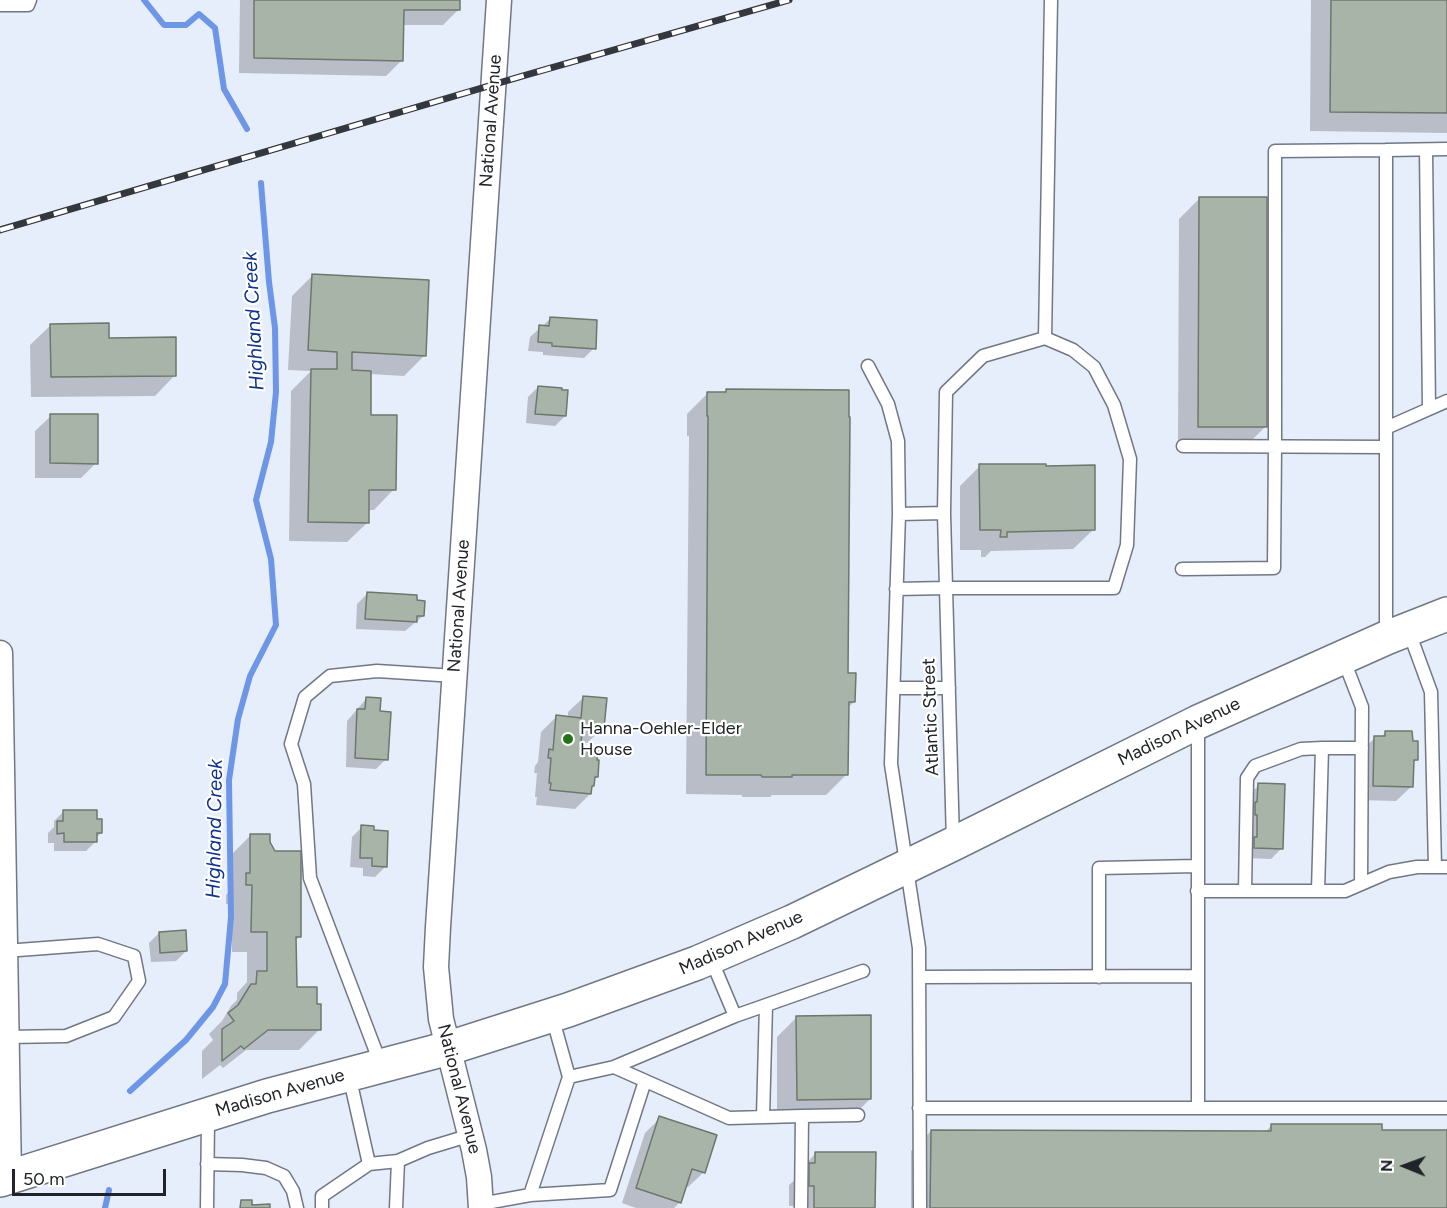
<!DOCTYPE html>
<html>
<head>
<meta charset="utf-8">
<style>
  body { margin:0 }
  #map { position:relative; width:1447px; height:1208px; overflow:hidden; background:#e6edfb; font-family:Figtree,sans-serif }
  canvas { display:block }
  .north { position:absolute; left:1375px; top:1136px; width:60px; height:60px; -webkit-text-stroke:4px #fff; paint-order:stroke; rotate:271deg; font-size:16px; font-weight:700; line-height:24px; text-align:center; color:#202328 }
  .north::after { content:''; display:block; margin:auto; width:21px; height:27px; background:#202328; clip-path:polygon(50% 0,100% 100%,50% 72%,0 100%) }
  .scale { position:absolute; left:12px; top:1169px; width:154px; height:27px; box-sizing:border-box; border:3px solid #202328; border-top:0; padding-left:8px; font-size:18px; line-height:21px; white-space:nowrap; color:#202328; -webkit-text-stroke:4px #fff; paint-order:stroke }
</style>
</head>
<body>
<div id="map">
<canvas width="1447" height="1208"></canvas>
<div class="north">N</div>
<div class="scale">50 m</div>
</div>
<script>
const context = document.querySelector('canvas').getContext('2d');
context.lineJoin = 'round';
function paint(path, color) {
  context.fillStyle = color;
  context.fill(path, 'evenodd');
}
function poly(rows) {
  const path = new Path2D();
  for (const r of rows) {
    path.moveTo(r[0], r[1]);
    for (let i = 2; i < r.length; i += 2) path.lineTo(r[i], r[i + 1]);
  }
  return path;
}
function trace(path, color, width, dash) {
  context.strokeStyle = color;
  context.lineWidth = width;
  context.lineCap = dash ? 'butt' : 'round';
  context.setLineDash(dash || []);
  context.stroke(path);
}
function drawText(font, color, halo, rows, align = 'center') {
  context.font = font + ' Figtree,sans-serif';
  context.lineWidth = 4.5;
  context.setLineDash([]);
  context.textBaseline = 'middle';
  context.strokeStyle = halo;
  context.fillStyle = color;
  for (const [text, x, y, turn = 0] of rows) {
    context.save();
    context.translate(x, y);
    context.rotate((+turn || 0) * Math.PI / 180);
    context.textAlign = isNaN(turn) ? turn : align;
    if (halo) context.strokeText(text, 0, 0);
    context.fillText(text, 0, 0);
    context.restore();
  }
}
paint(poly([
  [240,0,458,0,458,10,443,25,402,25,401,61,386,76,239,73],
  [1311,0,1447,0,1447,133,1310,131],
  [1199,199,1265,427,1245,447,1178,447,1179,219],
  [312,276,424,356,404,376,370,374,369,416,394,489,374,510,368,510,368,522,347,542,289,541,291,391,311,371,288,370,292,296],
  [550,319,594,348,584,358,543,355,543,352,528,351,530,337],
  [51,325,107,339,175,375,155,396,31,397,30,345],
  [538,387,565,416,555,426,526,423,528,397],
  [726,391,847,674,854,702,847,708,846,775,826,795,772,795,770,797,742,797,742,795,686,794,689,436,687,436,687,414,708,393,724,393],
  [51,416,96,463,81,478,35,478,35,431],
  [980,466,1094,529,1073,549,991,551,985,557,981,557,981,550,960,550,960,486],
  [367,594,415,602,423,616,405,631,356,629,357,604],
  [584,697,603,728,587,743,580,742,579,750,596,777,593,780,590,794,575,809,536,805,537,797,535,797,537,773,534,773,535,766,538,762,541,732,556,717,568,718,568,712],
  [366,699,378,712,386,759,376,769,346,767,347,721],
  [1386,732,1417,759,1412,764,1412,786,1396,801,1358,800,1359,753,1375,738,1380,738],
  [1259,785,1281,849,1271,859,1245,858,1249,795],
  [64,811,95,820,101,833,96,838,96,841,86,851,54,851,54,843,48,843,48,833,54,827,54,821],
  [362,827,385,867,375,877,363,876,363,868,350,867,352,837],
  [251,835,269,842,299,937,295,941,295,989,316,1005,319,1030,299,1050,246,1050,223,1068,220,1065,202,1079,202,1051,213,1040,209,1034,222,1021,231,1006,237,1000,237,993,247,982,247,952,232,952,232,904,226,904,226,895,230,891,230,856],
  [159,933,186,951,176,961,151,962,149,943],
  [797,1017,870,1099,850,1119,777,1119,777,1037],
  [660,1118,704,1172,688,1187,685,1186,680,1202,674,1208,636,1208,622,1203,645,1133],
  [1272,1125,1381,1132,1447,1132,1447,1208,911,1208,911,1151,931,1131,1264,1133],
  [816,1153,874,1208,794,1208,794,1206,789,1206,789,1185,796,1179,796,1174]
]), '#0003');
trace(poly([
  [144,0,164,25,186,25,199,14,215,28,224,89,247,129],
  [130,1091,186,1040,213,1007,225,984,231,917,229,780,238,719,250,676,276,625,271,559,256,500,271,442,276,392,275,328,269,282,261,183],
  [105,1208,109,1190]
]), '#6e96e6', 6);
const building = poly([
  [254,0,460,0,460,10,404,10,403,61,254,58,254,0],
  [1331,0,1447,0,1447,113,1330,112,1331,0],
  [1199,197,1267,197,1267,427,1198,427,1199,197],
  [312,274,429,280,426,356,352,352,352,370,371,371,371,415,397,415,396,490,369,490,369,523,308,522,311,369,337,369,337,352,308,350,312,274],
  [550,317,597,320,596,349,552,346,552,343,538,342,539,325,549,326,550,317],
  [109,323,109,338,176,337,176,376,51,377,50,324,109,323],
  [538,386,562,388,562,390,568,390,566,416,535,414,538,386],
  [726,389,849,390,849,417,850,417,848,673,856,673,855,702,849,702,848,775,792,775,792,777,762,777,761,775,706,775,708,416,707,416,707,392,726,392,726,389],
  [50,414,98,414,98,464,50,463,50,414],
  [979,464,1046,464,1046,466,1095,465,1095,530,1007,532,1007,537,1000,537,1001,530,980,530,979,464],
  [367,592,417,595,417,600,425,601,424,616,417,616,417,622,365,619,367,592],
  [583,696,607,698,604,728,583,727,580,749,598,751,597,760,599,760,598,777,595,777,594,786,592,786,591,794,550,790,551,783,549,783,551,758,548,758,549,749,553,750,556,715,581,718,583,696],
  [366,697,381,698,380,711,391,712,388,760,355,758,357,709,365,709,366,697],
  [1385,731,1412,731,1413,741,1418,741,1418,760,1414,760,1413,787,1373,786,1374,736,1385,736,1385,731],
  [1258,783,1285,784,1283,849,1254,848,1254,837,1257,837,1257,815,1255,815,1255,802,1257,802,1258,783],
  [63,810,97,810,97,819,102,819,102,833,97,833,97,842,64,842,64,833,57,834,57,821,63,821,63,810],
  [361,825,374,826,374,830,388,831,387,867,372,866,372,858,360,858,361,825],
  [250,834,270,834,270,842,275,851,301,851,301,937,296,937,297,987,317,987,317,1004,321,1004,321,1030,268,1030,244,1049,241,1046,222,1061,222,1029,234,1021,228,1013,238,1005,251,984,256,984,257,971,267,971,267,932,251,932,252,885,246,885,246,873,250,873,250,834],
  [186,930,187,951,160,953,159,932,186,930],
  [871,1015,871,1099,797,1100,796,1016,871,1015],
  [659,1116,717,1135,705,1173,692,1169,681,1203,636,1188,659,1116],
  [1271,1124,1382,1124,1382,1130,1447,1130,1447,1208,930,1208,931,1130,1271,1131,1271,1124],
  [815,1152,876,1152,875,1208,814,1208,814,1186,809,1186,809,1163,815,1163,815,1152],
  [241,1200,252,1200,252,1205,270,1204,270,1208,240,1208,241,1200]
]);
paint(building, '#a9b4a8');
trace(building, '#6d776c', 1.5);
const lane = poly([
  [0,5,28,5,30,0],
  [1426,150,1429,409],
  [868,366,888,404,898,441,899,514,891,764,919,948,920,1208],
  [1386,428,1447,401],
  [1183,446,1386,447],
  [944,513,946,588,1114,588,1127,545,1130,459,1114,405,1094,367,1073,350,1045,338,1051,0],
  [899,514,944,513,946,392,983,356,1045,338],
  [1182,569,1274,568,1275,446,1275,151,1386,150],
  [896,589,946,588,953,842],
  [1409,632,1431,692,1435,867],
  [1386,637,1386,150,1447,149],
  [1343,658,1362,707,1361,884],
  [894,688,949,688],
  [1198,725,1198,1108],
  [1197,891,1345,891,1389,872,1417,867,1447,867],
  [1245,891,1247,778,1255,766,1301,749,1322,748],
  [1318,891,1322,748,1362,748],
  [5,951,98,944,134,956,139,981,114,1017,66,1036,7,1037],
  [711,959,735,1016,863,971],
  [919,977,1198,976],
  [1099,977,1099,868,1197,866],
  [552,1016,569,1077,614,1067,729,1118,802,1116,801,1208],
  [381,1065,310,878,304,784,291,744,305,697,330,676,377,671,455,676],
  [614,1067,735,1016],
  [349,1075,369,1164],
  [919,1108,1447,1108],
  [802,1116,858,1115],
  [763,1117,766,1005],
  [398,1161,428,1148,471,1135],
  [207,1164,242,1165,266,1168,284,1176,293,1191,297,1208],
  [530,1195,610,1190,645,1081],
  [481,1204,530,1195,569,1077],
  [207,1208,208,1118],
  [322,1208,322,1196,369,1164,398,1161,396,1208]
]);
const street = poly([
  [0,653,9,1177],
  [481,1208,479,1177,474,1150,441,1019,436,967,438,927,499,0]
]);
const secondary = poly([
  [0,1180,267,1096,449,1048,568,1010,697,963,792,922,953,844,1198,722,1386,638,1447,614]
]);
trace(lane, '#717884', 15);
trace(street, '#717884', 27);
trace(secondary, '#717884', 36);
trace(lane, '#fff', 12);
trace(street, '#fff', 24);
trace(secondary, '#fff', 33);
const rail = poly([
  [0,230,526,75,789,0]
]);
trace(rail, '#34373d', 7);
trace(rail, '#fff', 4.5, [14]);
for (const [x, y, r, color] of [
  [568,739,6,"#24731a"]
]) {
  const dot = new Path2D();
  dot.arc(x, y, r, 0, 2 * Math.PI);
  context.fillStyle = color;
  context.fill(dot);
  trace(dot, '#fff', 2);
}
drawText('18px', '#202328', '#fff', [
  ["National Avenue",491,121,-86],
  ["National Avenue",459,606,-86],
  ["Atlantic Street",931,717,-92],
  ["Madison Avenue",1179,732,-26],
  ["Madison Avenue",741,943,-24],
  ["National Avenue",459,1089,76],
  ["Madison Avenue",280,1093,-16]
]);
drawText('18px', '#202328', '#fff', [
  ["Hanna-Oehler-Elder",580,729],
  ["House",580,750]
], 'left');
drawText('italic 20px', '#0d338f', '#fff', [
  ["Highland Creek",254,321,-93],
  ["Highland Creek",215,829,-89]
]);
</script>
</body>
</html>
